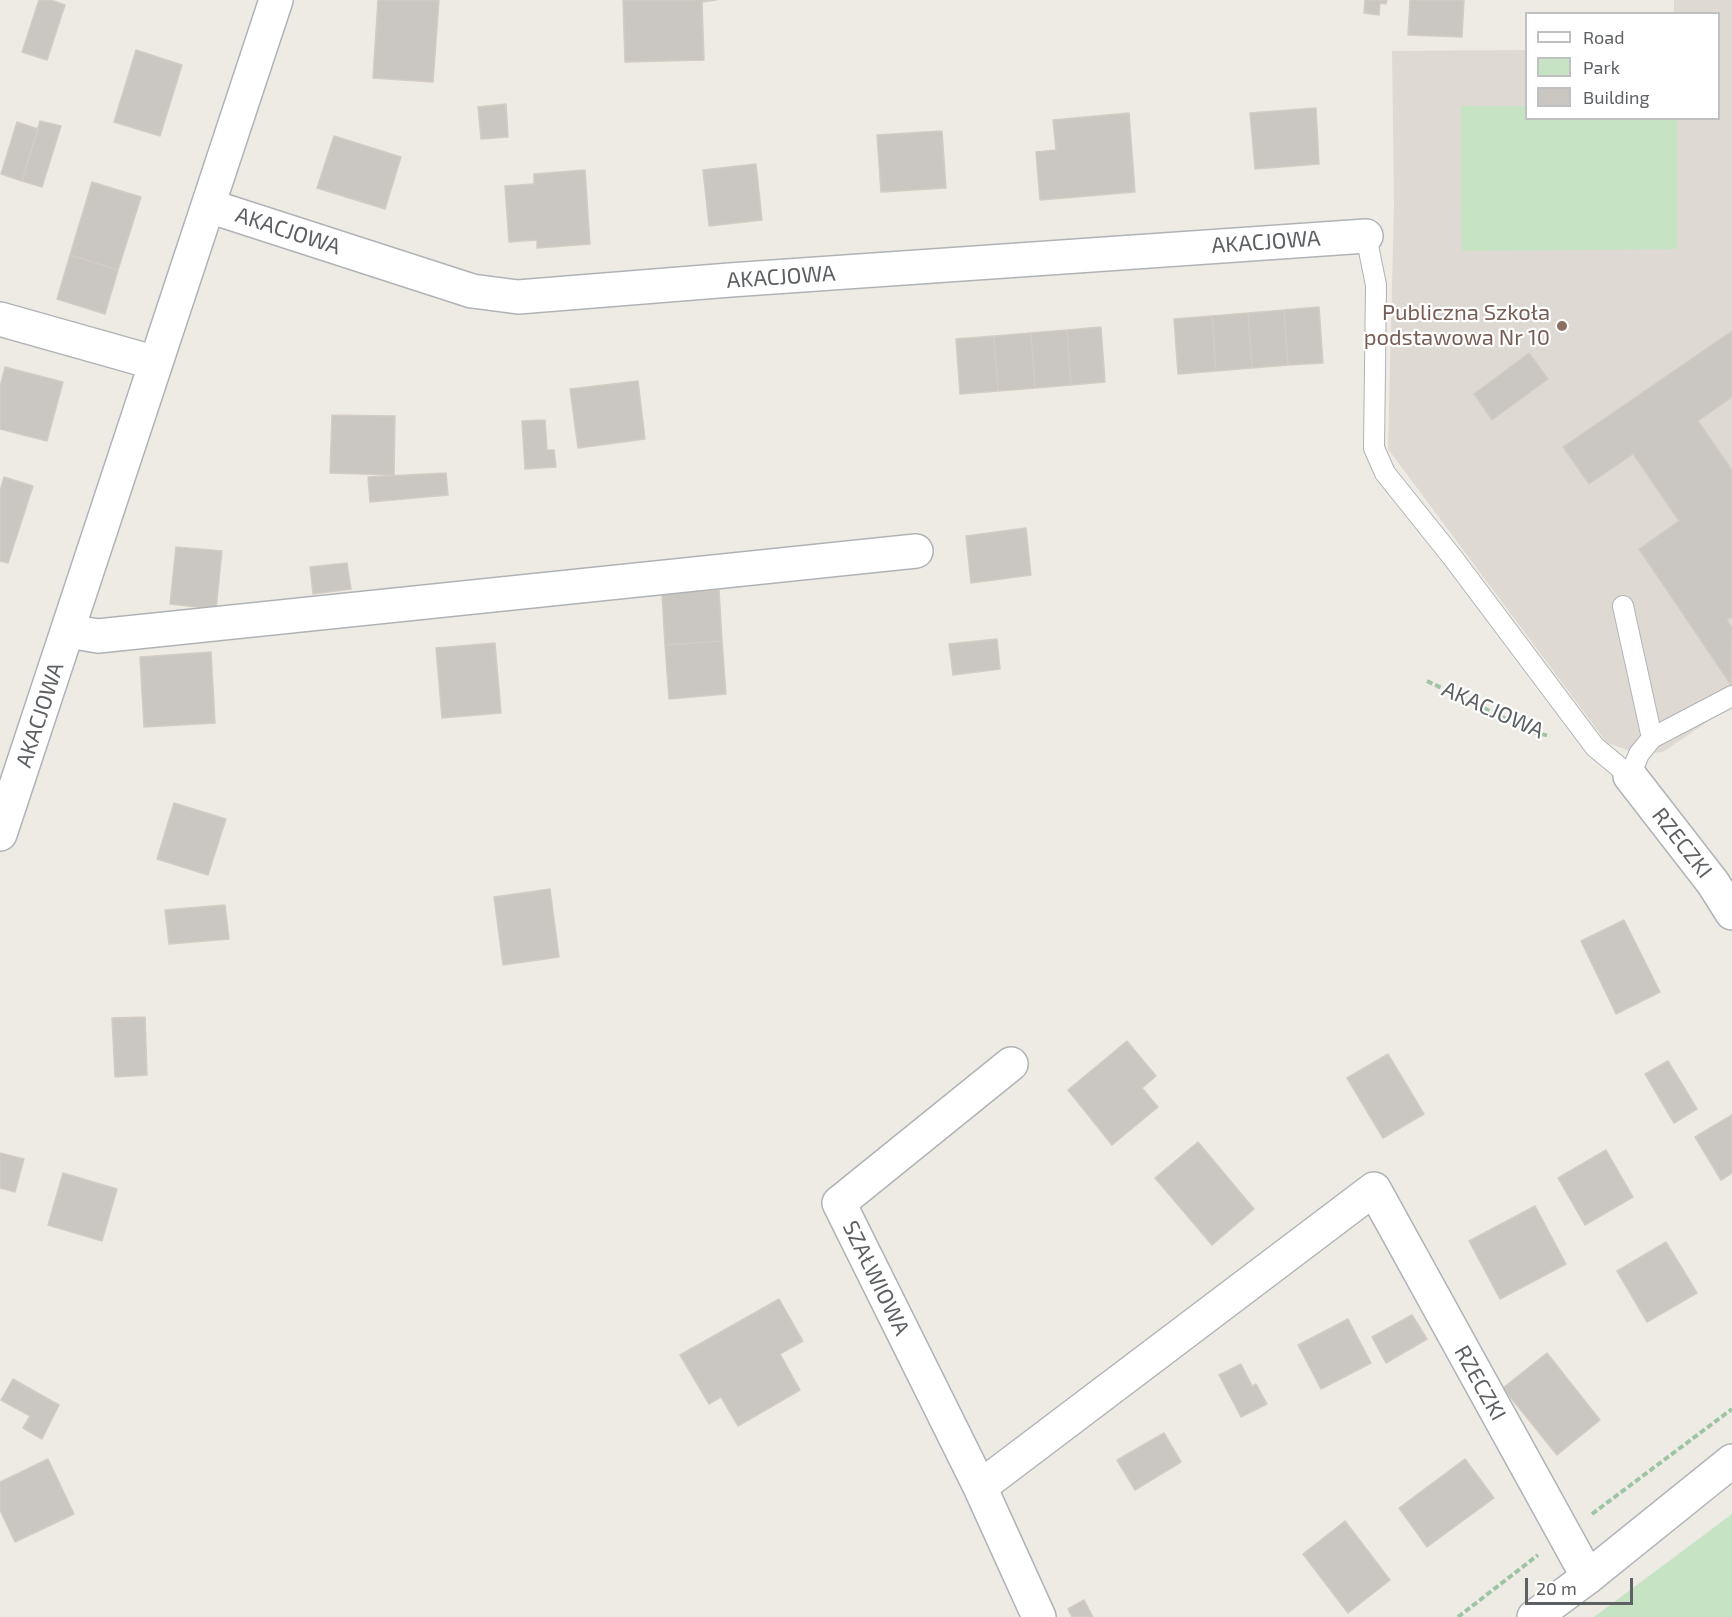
<!DOCTYPE html>
<html>
<head>
<meta charset="utf-8">
<style>
  body { margin:0 }
  #map { position:relative; width:1732px; height:1617px; overflow:hidden; background:#eeebe5; font-family:"Exo 2",sans-serif }
  canvas { display:block }
  .legend { position:absolute; left:1525px; top:12px; width:195px; height:108px; box-sizing:border-box; background:#fff; border:2px solid #bec0c1; margin:0; padding:8px 10px; list-style:none; font-size:18px; color:#5d6164 }
  .legend li { display:flex; align-items:center; gap:12px; height:30px }
  .legend b { width:30px; border:2px solid #bec0c1 }
  .scale { position:absolute; left:1525px; top:1578px; width:108px; height:27px; box-sizing:border-box; border:3px solid #5d6164; border-top:0; padding-left:8px; font-size:18px; line-height:21px; white-space:nowrap; color:#5d6164; -webkit-text-stroke:4px #fff; paint-order:stroke }
</style>
</head>
<body>
<div id="map">
<canvas width="1732" height="1617"></canvas>
<ul class="legend">
<li><b style="height:8px;background:#fff"></b>Road</li>
<li><b style="height:16px;background:#c6e4c3"></b>Park</li>
<li><b style="height:16px;background:#cac6c1"></b>Building</li>
</ul>
<div class="scale">20 m</div>
</div>
<script>
const context = document.querySelector('canvas').getContext('2d');
context.lineJoin = 'round';
function paint(path, color) {
  context.fillStyle = color;
  context.fill(path, 'evenodd');
}
function poly(rows) {
  const path = new Path2D();
  for (const r of rows) {
    path.moveTo(r[0], r[1]);
    for (let i = 2; i < r.length; i += 2) path.lineTo(r[i], r[i + 1]);
  }
  return path;
}
function trace(path, color, width, dash) {
  context.strokeStyle = color;
  context.lineWidth = width;
  context.lineCap = dash ? 'butt' : 'round';
  context.setLineDash(dash || []);
  context.stroke(path);
}
function drawText(font, color, halo, rows, align = 'center') {
  context.font = font + ' "Exo 2",sans-serif';
  context.lineWidth = 4.5;
  context.setLineDash([]);
  context.textBaseline = 'middle';
  context.strokeStyle = halo;
  context.fillStyle = color;
  for (const [text, x, y, turn = 0] of rows) {
    context.save();
    context.translate(x, y);
    context.rotate((+turn || 0) * Math.PI / 180);
    context.textAlign = isNaN(turn) ? turn : align;
    if (halo) context.strokeText(text, 0, 0);
    context.fillText(text, 0, 0);
    context.restore();
  }
}
paint(poly([
  [1674,0,1732,0,1732,705,1663,752,1639,754,1607,743,1388,449,1394,203,1392,51,1526,50,1526,118,1718,118,1718,14,1674,13]
]), '#dedad3');
paint(poly([
  [1461,106,1526,106,1526,118,1677,119,1677,249,1462,251],
  [1732,1514,1732,1617,1594,1617]
]), '#c6e4c3');
const building = poly([
  [39,0,51,0,65,5,47,60,22,52,39,0],
  [378,0,439,0,433,82,373,78,378,0],
  [623,0,716,0,702,2,704,60,625,62,623,0],
  [1365,0,1387,0,1386,4,1380,3,1379,15,1364,13,1365,0],
  [1410,0,1464,0,1462,37,1408,35,1410,0],
  [136,50,182,65,160,136,114,122,136,50],
  [506,104,508,137,481,139,478,107,506,104],
  [1316,108,1319,164,1255,169,1250,113,1316,108],
  [1129,113,1135,192,1040,200,1036,152,1056,150,1053,120,1129,113],
  [40,121,61,126,42,187,22,181,40,121],
  [17,122,38,129,22,181,1,174,17,122],
  [942,131,946,188,881,192,877,135,942,131],
  [334,136,401,157,385,209,317,188,334,136],
  [756,164,762,220,709,226,703,170,756,164],
  [585,170,590,244,537,248,537,240,509,242,505,186,534,184,534,174,585,170],
  [92,182,141,197,118,270,70,255,92,182],
  [70,255,118,270,105,314,57,299,70,255],
  [1319,307,1323,363,1288,365,1284,310,1319,307],
  [1284,310,1288,365,1252,368,1248,313,1284,310],
  [1248,313,1252,368,1216,371,1212,316,1248,313],
  [1212,316,1216,371,1178,374,1174,319,1212,316],
  [1101,327,1105,382,1071,385,1067,330,1101,327],
  [1067,330,1071,385,1035,388,1031,333,1067,330],
  [1732,331,1732,397,1698,421,1732,470,1732,617,1727,620,1732,628,1731,685,1639,549,1679,521,1633,454,1589,484,1563,447,1732,331],
  [1031,333,1035,388,998,391,994,336,1031,333],
  [994,336,998,391,960,394,956,339,994,336],
  [1529,353,1548,379,1492,420,1474,394,1529,353],
  [5,367,63,382,47,441,0,429,0,387,5,367],
  [638,381,645,439,578,448,570,389,638,381],
  [332,415,395,416,394,475,330,473,332,415],
  [545,420,547,450,554,450,556,467,525,469,522,421,545,420],
  [446,473,448,495,370,502,368,477,446,473],
  [4,477,33,486,8,563,0,561,0,491,4,477],
  [1026,528,1031,575,971,583,966,536,1026,528],
  [176,547,222,551,216,609,170,604,176,547],
  [347,563,351,589,313,594,310,567,347,563],
  [719,590,722,641,665,645,662,594,719,590],
  [997,639,1000,669,953,675,949,644,997,639],
  [722,641,726,694,669,699,665,645,722,641],
  [495,643,501,713,442,718,436,648,495,643],
  [211,652,215,723,144,727,140,657,211,652],
  [174,803,226,819,208,875,157,859,174,803],
  [550,889,559,957,503,965,494,897,550,889],
  [225,905,229,939,169,944,165,910,225,905],
  [1624,920,1660,992,1616,1014,1581,941,1624,920],
  [145,1017,147,1075,115,1077,112,1018,145,1017],
  [1127,1041,1156,1076,1142,1088,1158,1107,1112,1145,1068,1090,1127,1041],
  [1388,1054,1424,1114,1383,1138,1347,1078,1388,1054],
  [1668,1061,1697,1109,1674,1123,1645,1074,1668,1061],
  [1732,1115,1732,1173,1721,1180,1695,1137,1732,1115],
  [1198,1142,1254,1209,1212,1245,1155,1178,1198,1142],
  [1606,1150,1633,1197,1585,1225,1558,1178,1606,1150],
  [0,1153,24,1159,15,1192,0,1188,0,1153],
  [63,1173,117,1189,102,1241,48,1225,63,1173],
  [1535,1206,1566,1264,1500,1299,1469,1241,1535,1206],
  [1666,1242,1697,1293,1647,1322,1617,1271,1666,1242],
  [779,1299,803,1341,780,1354,800,1390,738,1426,721,1397,709,1404,680,1355,779,1299],
  [1412,1315,1427,1339,1386,1363,1372,1337,1412,1315],
  [1348,1319,1371,1363,1321,1389,1298,1345,1348,1319],
  [1547,1353,1600,1420,1557,1455,1503,1388,1547,1353],
  [1241,1364,1252,1386,1256,1384,1267,1404,1241,1417,1219,1375,1241,1364],
  [13,1379,59,1405,42,1439,23,1428,30,1416,1,1400,13,1379],
  [1164,1433,1181,1462,1135,1490,1117,1460,1164,1433],
  [48,1459,74,1514,15,1542,0,1510,0,1482,48,1459],
  [1465,1459,1494,1498,1427,1547,1399,1508,1465,1459],
  [1345,1521,1390,1580,1348,1613,1303,1554,1345,1521],
  [1084,1600,1093,1617,1072,1617,1068,1609,1084,1600]
]);
paint(building, '#cac6c1');
trace(building, '#d3ccc4', 1.5);
const lane = poly([
  [1366,236,1376,285,1374,448,1385,473,1453,558,1595,747,1630,776,1639,754,1652,738,1623,606],
  [1652,738,1732,696]
]);
const street = poly([
  [209,206,472,291,518,297,730,280,1366,236],
  [0,319,156,363],
  [68,631,98,636,916,551],
  [1630,776,1713,883,1732,913],
  [0,834,276,0],
  [1011,1064,839,1203,980,1487,1039,1617],
  [980,1487,1374,1189,1588,1577]
]);
const secondary = poly([
  [1534,1617,1588,1577,1732,1461]
]);
trace(lane, '#b0b3b6', 22);
trace(street, '#b0b3b6', 36);
trace(secondary, '#b1b5b9', 36);
trace(poly([
  [1427,681,1536,733,1550,736],
  [1592,1514,1732,1409],
  [1458,1617,1538,1555]
]), '#9dc5a4', 4, [6, 3]);
trace(lane, '#fff', 20);
trace(street, '#fff', 33);
trace(secondary, '#fff', 33);
for (const [x, y, r, color] of [
  [1562,326,6,"#8d6e63"]
]) {
  const dot = new Path2D();
  dot.arc(x, y, r, 0, 2 * Math.PI);
  context.fillStyle = color;
  context.fill(dot);
  trace(dot, '#fff', 2);
}
drawText('22px', '#5d6164', '#fff', [
  ["AKACJOWA",288,231,18],
  ["AKACJOWA",1266,242,-4],
  ["AKACJOWA",781,277,-4],
  ["AKACJOWA",1493,710,24],
  ["AKACJOWA",40,715,-72],
  ["RZECZKI",1682,843,52],
  ["SZAŁWIOWA",876,1278,64],
  ["RZECZKI",1480,1383,61]
]);
drawText('22px', '#785e54', '#fff', [
  ["Publiczna Szkoła",1550,313],
  ["podstawowa Nr 10",1550,338]
], 'right');
</script>
</body>
</html>
